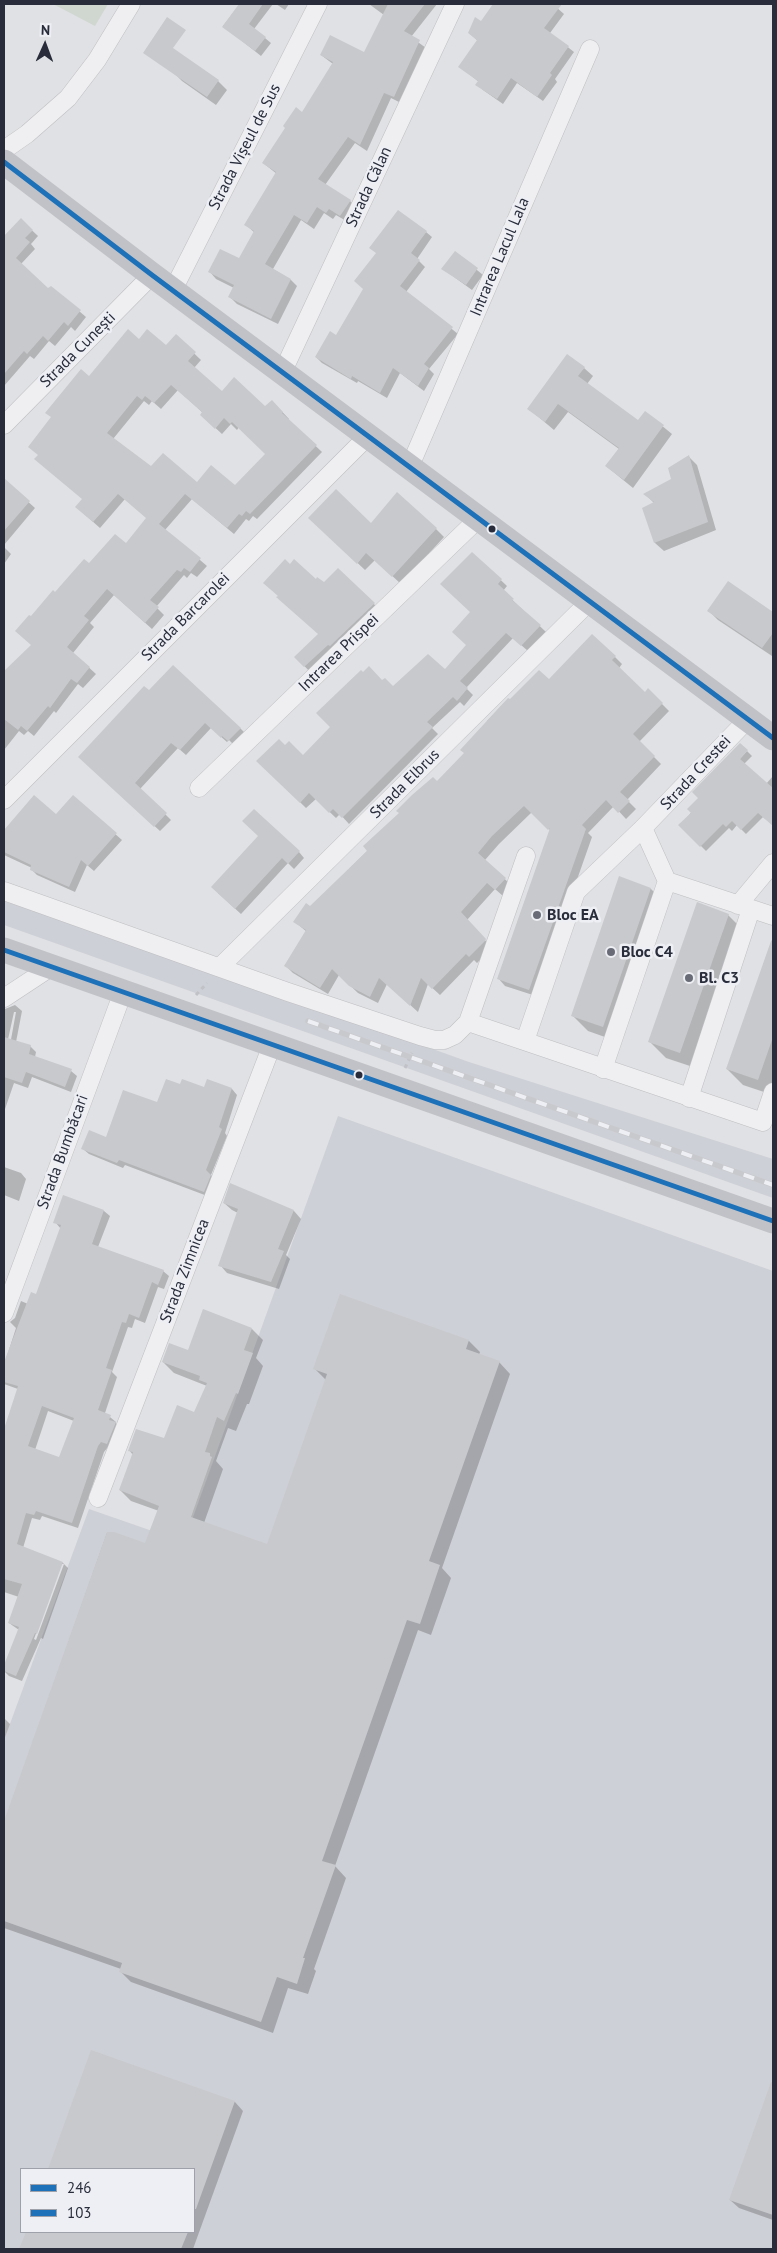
<!DOCTYPE html>
<html>
<head>
<meta charset="utf-8">
<style>
  body { margin:0 }
  #map { position:relative; width:777px; height:2253px; overflow:hidden; background:#e0e1e4; font-family:"PT Sans",sans-serif }
  canvas { display:block }
  .frame { position:absolute; inset:0; border:5px solid #292d3b; pointer-events:none }
  .legend { position:absolute; left:20px; top:2168px; width:175px; height:65px; box-sizing:border-box; background:#edeff4; border:1px solid #9fa1aa; margin:0; padding:6px 9px; list-style:none; font-size:15px; color:#292d3b }
  .legend li { display:flex; align-items:center; gap:10px; height:25px }
  .legend b { width:25px; border:1px solid #9fa1aa }
  .north { position:absolute; left:20px; top:20px; width:50px; height:50px; -webkit-text-stroke:4px #edeff4; paint-order:stroke; rotate:2deg; font-size:14px; font-weight:700; line-height:20px; text-align:center; color:#292d3b }
  .north::after { content:''; display:block; margin:auto; width:18px; height:22px; background:#292d3b; clip-path:polygon(50% 0,100% 100%,50% 72%,0 100%) }
</style>
</head>
<body>
<div id="map">
<canvas width="777" height="2253"></canvas>
<div class="frame"></div>
<ul class="legend">
<li><b style="height:6px;background:#1d71b8"></b>246</li>
<li><b style="height:6px;background:#1d71b8"></b>103</li>
</ul>
<div class="north">N</div>
</div>
<script>
const context = document.querySelector('canvas').getContext('2d');
context.lineJoin = 'round';
function paint(path, color) {
  context.fillStyle = color;
  context.fill(path, 'evenodd');
}
function poly(rows) {
  const path = new Path2D();
  for (const r of rows) {
    path.moveTo(r[0], r[1]);
    for (let i = 2; i < r.length; i += 2) path.lineTo(r[i], r[i + 1]);
  }
  return path;
}
function trace(path, color, width, dash) {
  context.strokeStyle = color;
  context.lineWidth = width;
  context.lineCap = dash ? 'butt' : 'round';
  context.setLineDash(dash || []);
  context.stroke(path);
}
function drawText(font, color, halo, rows, align = 'center') {
  context.font = font + ' "PT Sans",sans-serif';
  context.lineWidth = 5;
  context.setLineDash([]);
  context.textBaseline = 'middle';
  context.strokeStyle = halo;
  context.fillStyle = color;
  for (const [text, x, y, turn = 0] of rows) {
    context.save();
    context.translate(x, y);
    context.rotate((+turn || 0) * Math.PI / 180);
    context.textAlign = isNaN(turn) ? turn : align;
    if (halo) context.strokeText(text, 0, 0);
    context.fillText(text, 0, 0);
    context.restore();
  }
}
paint(poly([
  [4,895,469,1062,773,1159,773,1198,4,925],
  [338,1116,773,1271,773,2249,4,2249,4,1740,89,1509,184,1542],
  [21,2169,194,2169,194,2232,21,2232]
]), '#ced0d7');
paint(poly([
  [53,4,108,4,95,26]
]), '#d0d7d0');
paint(poly([
  [240,4,273,4,254,29,271,43,261,56,223,26],
  [276,4,289,4,285,10],
  [369,4,437,4,411,37,426,48,401,103,391,98,367,151,355,143,325,185,350,201,357,208,348,222,336,215,333,219,324,213,314,229,301,220,273,269,291,280,297,286,278,324,237,304,230,297,234,288,216,279,210,272,239,260,255,233,246,225,277,174,263,163,303,114,333,64,321,55,364,54,384,15],
  [495,4,558,4,556,7,564,14,550,33,574,52,555,79,557,82,543,101,517,83,503,104,483,90,477,84,479,82,460,67,478,41,469,33,481,23],
  [174,73,218,81,227,90,216,105,182,81],
  [21,220,38,236,31,244,35,249,21,264,48,290,51,287,86,317,75,331,71,327,55,346,49,341,34,359,30,356,4,386,4,237],
  [426,232,432,237,417,259,425,267,406,292,458,334,429,369,434,374,424,391,400,373,387,398,358,381,357,383,322,363,316,357,336,337],
  [455,252,483,275,472,290,443,269],
  [176,336,201,360,194,368,222,392,265,408,272,401,289,419,288,420,322,452,257,519,253,516,249,521,246,519,234,534,192,499,165,530,207,566,197,577,191,573,187,578,184,575,156,607,164,615,152,629,114,595,90,623,94,627,73,653,96,674,83,688,78,684,56,713,54,711,34,736,28,731,24,735,19,731,4,750,4,673,32,645,31,618,55,594,89,565,126,545,148,519,125,499,100,528,83,513,89,377,139,340,166,346],
  [178,390,203,413,208,421,222,434,231,424,237,430,239,427,267,454,235,487,197,484,151,468,113,439,144,401,149,405,152,401,161,409],
  [584,368,593,376,587,384,638,422,645,412,672,434,633,488,606,466,619,449,568,412,554,430,529,409],
  [689,457,697,465,716,530,664,551,655,543,654,503,646,495,672,480],
  [4,480,35,508,4,545],
  [310,518,436,529,444,537,401,584,375,560,365,570],
  [4,547,11,554,4,564],
  [472,553,507,586,503,591,546,632,528,651,513,638,466,688,473,695,464,706,460,702,432,728,438,734,349,824,340,814,336,818,316,799,306,808,258,761,285,746,303,756,383,682,393,688,445,671,467,646,471,612],
  [338,569,380,610,310,672,296,657,319,634,316,581,324,584],
  [728,583,773,613,772,656,718,620,709,611],
  [615,657,622,664,619,668,645,694,648,690,669,711,639,742,661,764,627,800,636,809,626,819,614,806,588,833,592,837,536,996,505,986,498,978,550,830,532,812,499,844,485,860,512,886,503,896,495,889,467,920,492,948,477,963,474,960,440,995,428,984,418,1012,387,984,378,1003,358,993,339,975,328,994,293,973,286,966,307,932,295,922,466,754,489,722,487,721,508,699,510,701,549,681],
  [149,692,240,728,246,734,235,746,229,740,227,742,211,728,186,755,178,748,140,789,171,820,160,831,86,763],
  [747,751,752,756,744,764,766,784,773,776,773,825,763,817,746,834,737,825,732,831,729,828,706,851,680,825],
  [73,797,122,840,94,871,87,865,75,892,37,875,31,869,32,868,4,855,5,831,56,816],
  [260,836,299,852,304,858,294,869,288,863,241,914,218,893],
  [620,878,651,889,667,905,619,1042,588,1031,572,1015],
  [728,915,744,931,696,1068,666,1058,650,1042],
  [773,937,773,1095,743,1085,727,1069],
  [15,1005,22,1011,16,1042,30,1046,36,1052,35,1057,71,1071,77,1076,71,1092,32,1077,28,1088,14,1083,4,1112,4,1014,5,1009],
  [14,1012,16,1012,10,1045,7,1044],
  [180,1086,205,1089,232,1089,237,1095,225,1133,227,1136,211,1175,214,1178,210,1197,125,1165,123,1168,89,1154,83,1149,106,1139],
  [4,1167,21,1173,26,1179,19,1201,4,1195],
  [231,1185,294,1211,301,1219,286,1255,290,1259,279,1289,227,1273,220,1265,238,1213,232,1210,224,1203],
  [64,1196,104,1211,110,1216,98,1247,163,1271,169,1276,164,1289,158,1287,145,1323,135,1319,132,1328,128,1327,112,1372,117,1377,105,1413,116,1422,116,1424,121,1429,113,1449,108,1447,104,1452,78,1528,42,1516,40,1520,32,1518,23,1548,63,1563,68,1568,43,1639,41,1638,22,1681,9,1676,4,1671,4,1664,5,1665,19,1630,9,1623,19,1597,4,1592,4,1433,18,1389,4,1384,4,1365,16,1328,10,1322,15,1318,21,1301,28,1304,37,1295,61,1229,55,1222],
  [48,1411,74,1421,60,1458,35,1450],
  [61,1564,64,1564,36,1640,34,1639],
  [252,1329,263,1340,256,1358,263,1366,249,1404,247,1404,236,1431,228,1428,216,1461,223,1469,204,1523,268,1545,326,1380,315,1369,469,1341,480,1352,479,1355,499,1362,510,1374,442,1568,451,1578,431,1635,418,1630,335,1866,346,1878,314,1969,316,1971,308,1994,288,1988,273,2033,131,1982,120,1971,121,1969,4,1928,4,1825,107,1533,145,1545,159,1511,131,1501,120,1490,133,1455,129,1450,165,1440,195,1413,207,1386,174,1373,163,1362],
  [4,1718,10,1724,4,1740],
  [92,2051,235,2102,243,2111,193,2249,21,2249,27,2232,194,2232,194,2169,49,2169],
  [773,2080,773,2220,739,2208,730,2200]
]), '#0003');
paint(poly([
  [239,4,263,4,249,24,266,37,255,51,222,27],
  [388,4,425,4,404,31,420,40,394,97,384,93,360,145,348,137,318,179,351,200,340,216,329,209,326,213,317,207,307,223,294,215,265,264,291,279,271,319,228,297,234,285,208,272,220,249,239,258,254,231,244,225,276,172,262,163,285,128,283,126,296,107,302,112,333,62,320,55,330,35,364,52],
  [493,4,562,4,544,28,569,46,550,73,552,75,537,97,511,78,497,99,475,85,478,81,458,67,477,40,468,33,475,17,481,21],
  [167,17,186,30,173,48,219,80,207,97,143,53],
  [398,210,427,231,411,253,420,260,400,286,453,327,424,364,429,368,418,386,393,368,380,393,352,376,351,379,315,357,330,331,336,335,363,289,354,281,376,253,369,248],
  [21,218,33,230,25,238,30,242,16,258,48,288,51,286,81,310,68,326,64,322,48,341,43,336,27,354,24,351,4,374,4,236],
  [455,251,478,268,466,285,441,269],
  [128,329,139,339,147,329,166,345,176,334,196,352,188,361,222,391,234,377,265,406,272,400,283,412,282,413,317,445,250,514,246,511,242,516,239,514,227,528,185,494,159,524,201,558,190,572,184,568,181,572,177,570,150,600,159,607,145,623,107,589,84,616,89,620,67,647,90,667,77,683,71,679,50,708,48,706,27,731,21,726,18,730,4,719,4,671,31,645,15,631,29,615,31,616,53,590,55,592,84,559,89,563,115,534,126,543,146,518,118,494,93,522,75,507,82,499,34,459,38,455,28,447,51,417,45,413,81,369,89,376],
  [171,385,202,412,200,415,215,429,224,418,230,424,232,422,265,454,235,485,211,465,197,482,163,453,151,466,107,433,137,396,142,400,145,396,154,403],
  [567,354,585,367,578,376,638,420,645,411,664,425,624,480,605,466,619,448,558,404,545,422,527,409],
  [689,455,708,522,654,543,642,508,654,502,643,494,671,479,668,468],
  [4,478,30,501,4,531],
  [336,489,371,523,397,492,437,528,392,577,366,553,357,564,308,518],
  [472,552,502,579,498,584,514,599,512,600,541,625,521,646,506,633,460,681,468,688,457,701,453,697,427,722,433,727,342,818,333,809,329,813,309,793,300,803,256,761,279,739,285,745,289,741,303,755,330,727,316,713,361,670,363,672,369,666,382,680,385,678,393,686,428,654,445,669,466,645,452,632,470,612,440,584],
  [285,559,290,564,294,559,316,579,317,577,324,582,338,568,375,603,330,646,328,645,304,667,294,657,318,634,276,597,278,596,263,583],
  [728,581,773,612,773,633,762,648,707,611],
  [592,634,616,656,612,660,645,692,648,688,663,703,633,734,655,756,620,792,630,801,618,813,606,800,582,825,586,829,529,990,497,979,550,828,548,830,524,806,492,836,478,853,506,878,495,890,487,883,461,912,486,939,485,941,469,957,466,954,432,989,421,978,410,1006,379,978,370,997,349,986,332,969,320,988,284,966,306,930,293,922,306,903,310,906,367,851,363,846,399,813,396,811,412,795,433,777,437,781,464,753,460,750,508,698,510,699,539,670,549,679],
  [173,665,241,728,228,741,222,736,221,738,205,723,180,750,171,743,135,783,167,813,154,827,78,757,144,686,149,690],
  [740,743,748,750,740,759,773,788,773,826,758,813,741,830,732,821,726,827,723,824,700,847,678,825,691,813,687,809,698,798,692,792],
  [34,795,56,814,73,795,117,833,88,866,81,860,69,887,30,870,31,865,4,852,4,830],
  [254,809,300,851,288,864,282,858,235,909,211,887,258,836,242,821],
  [619,876,651,888,603,1027,571,1016],
  [697,902,729,914,680,1053,648,1042],
  [771,941,773,941,773,1037,758,1080,726,1069],
  [4,1037,31,1045,29,1054,72,1069,65,1087,26,1072,22,1083,4,1077],
  [166,1079,180,1084,182,1079,204,1087,207,1079,232,1088,219,1127,222,1129,206,1170,211,1175,204,1192,119,1160,117,1163,81,1149,89,1130,106,1137,123,1090,157,1102],
  [230,1183,294,1210,278,1249,284,1251,271,1282,218,1266,238,1209,223,1203],
  [63,1195,104,1210,92,1244,164,1270,158,1285,152,1282,139,1318,129,1314,126,1323,122,1322,106,1368,112,1370,98,1410,111,1415,109,1420,116,1422,107,1444,101,1442,98,1446,72,1523,36,1511,34,1515,26,1513,17,1544,63,1562,37,1634,35,1633,16,1676,4,1671,4,1665,19,1627,8,1623,22,1584,4,1579,4,1429,18,1386,4,1382,4,1362,31,1292,36,1294,61,1225,53,1223],
  [42,1406,74,1418,59,1457,28,1446],
  [340,1294,469,1340,466,1349,500,1361,429,1561,440,1565,420,1624,407,1620,322,1861,336,1865,303,1958,305,1958,297,1984,277,1977,261,2022,119,1972,122,1963,4,1921,4,1821,107,1532,114,1532,145,1543,159,1506,119,1490,133,1452,128,1451,136,1429,164,1438,177,1405,194,1412,207,1383,199,1380,200,1376,162,1362,169,1343,188,1350,203,1309,252,1328,244,1350,253,1353,238,1394,236,1393,224,1421,217,1417,205,1452,210,1453,210,1456,212,1457,191,1517,267,1544,327,1374,313,1369],
  [91,2050,235,2101,196,2209,194,2209,194,2169,48,2169],
  [771,2082,773,2083,773,2215,729,2200],
  [26,2232,188,2232,181,2249,19,2249]
]), '#c8c9cc');
const street = poly([
  [4,150,27,134,68,98,97,60,131,4],
  [173,290,318,4],
  [283,371,455,4],
  [4,425,152,275],
  [410,466,590,49],
  [199,788,479,518],
  [4,800,369,435],
  [643,828,667,881,773,916],
  [526,856,468,1022,763,1122,773,1092],
  [4,891,288,992,420,1036,435,1040,444,1040,455,1035,468,1022],
  [738,905,773,863],
  [220,967,590,601],
  [4,998,51,967],
  [525,1041,576,892,643,828,748,719],
  [603,1069,667,881],
  [689,1098,751,909],
  [4,1313,123,992],
  [98,1498,272,1045]
]);
trace(street, '#bebfc2', 19);
trace(poly([
  [196,995,207,983],
  [405,1068,412,1053]
]), '#c1c2c7', 3, [4, 4]);
trace(street, '#efeff1', 18);
trace(poly([
  [4,162,152,275,773,738],
  [4,950,773,1221]
]), '#c1c2c7', 25);
const rail = poly([
  [308,1021,773,1185]
]);
trace(rail, '#c8c9cc', 5.5);
trace(rail, '#edeff4', 4, [11]);
trace(poly([
  [4,162,152,275,773,738]
]), '#1d71b8', 5);
trace(poly([
  [4,950,773,1221]
]), '#1d71b8', 5);
for (const [x, y, r, color] of [
  [492,529,4.5,"#292d3b"],
  [537,915,5,"#696c76"],
  [611,952,5,"#696c76"],
  [689,978,5,"#696c76"],
  [359,1075,4.5,"#292d3b"]
]) {
  const dot = new Path2D();
  dot.arc(x, y, r, 0, 2 * Math.PI);
  context.fillStyle = color;
  context.fill(dot);
  trace(dot, '#edeff4', 2);
}
drawText('16px', '#292d3b', '#edeff4', [
  ["Strada Vișeul de Sus",245,147,-63],
  ["Strada Călan",369,187,-65],
  ["Intrarea Lacul Lala",500,257,-67],
  ["Strada Cunești",78,350,-45],
  ["Strada Barcarolei",186,617,-45],
  ["Intrarea Prispei",339,653,-44],
  ["Strada Crestei",696,773,-47],
  ["Strada Elbrus",405,784,-45],
  ["Strada Bumbăcari",63,1152,-70],
  ["Strada Zimnicea",185,1271,-69]
]);
drawText('bold 16px', '#292d3b', '#edeff4', [
  ["Bloc EA",547,915],
  ["Bloc C4",621,952],
  ["Bl. C3",699,978]
], 'left');
</script>
</body>
</html>
